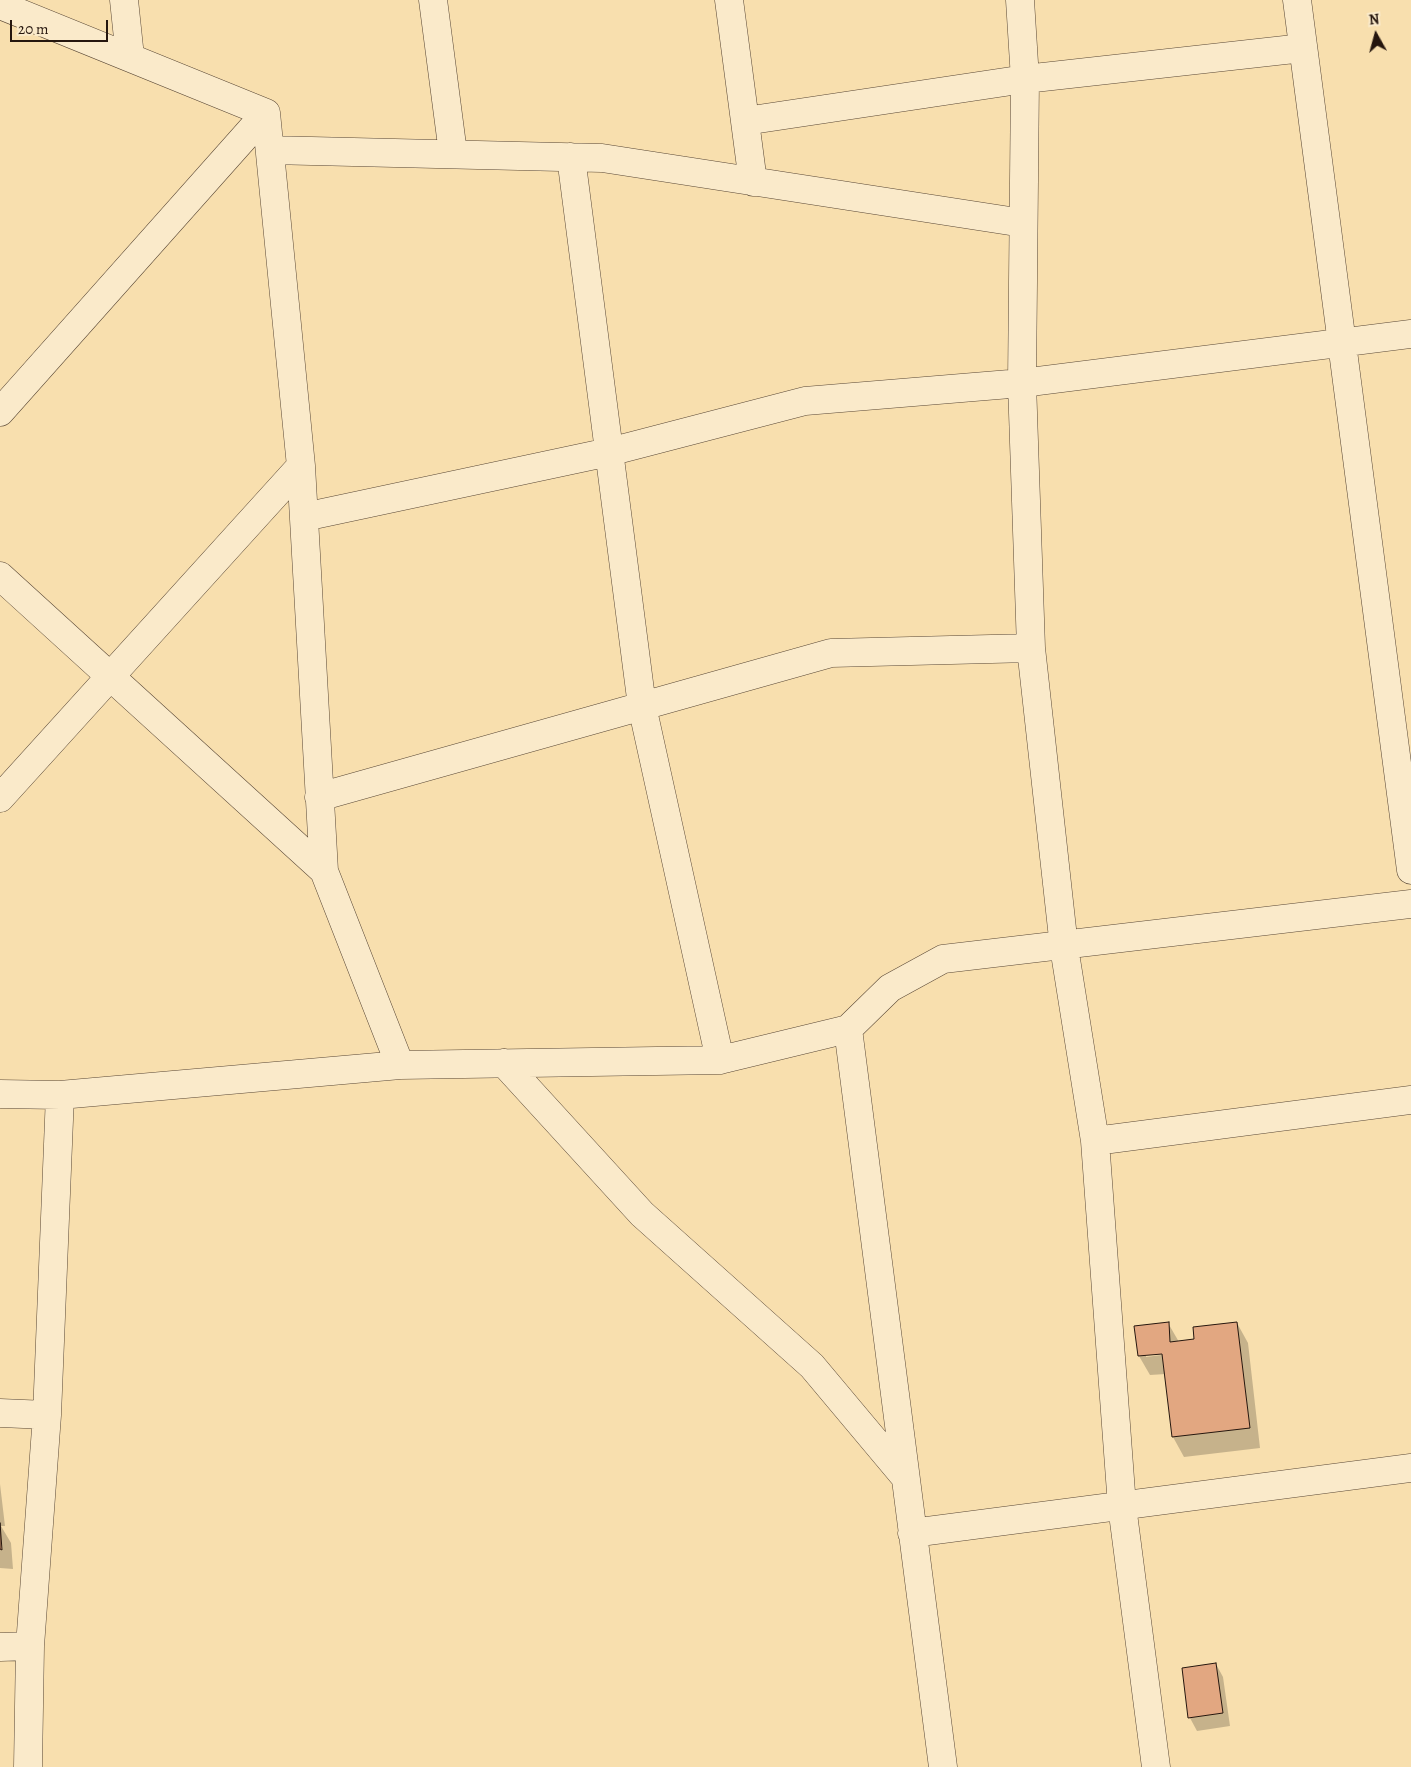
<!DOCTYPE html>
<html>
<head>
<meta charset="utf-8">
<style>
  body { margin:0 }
  #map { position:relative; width:1411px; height:1767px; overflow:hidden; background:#f8dfae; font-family:Alegreya,serif }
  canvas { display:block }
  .north { position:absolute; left:1351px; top:10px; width:50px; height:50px; -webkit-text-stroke:4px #faeaca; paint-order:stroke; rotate:353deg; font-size:14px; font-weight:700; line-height:20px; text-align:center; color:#25160e }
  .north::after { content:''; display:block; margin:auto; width:18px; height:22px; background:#25160e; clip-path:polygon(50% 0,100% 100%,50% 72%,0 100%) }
  .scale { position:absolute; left:10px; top:20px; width:98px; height:22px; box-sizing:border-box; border:2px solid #25160e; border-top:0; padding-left:6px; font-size:15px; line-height:18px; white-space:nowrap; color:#25160e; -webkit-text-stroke:4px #faeaca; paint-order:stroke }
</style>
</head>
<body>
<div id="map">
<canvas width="1411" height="1767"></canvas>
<div class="north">N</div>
<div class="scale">20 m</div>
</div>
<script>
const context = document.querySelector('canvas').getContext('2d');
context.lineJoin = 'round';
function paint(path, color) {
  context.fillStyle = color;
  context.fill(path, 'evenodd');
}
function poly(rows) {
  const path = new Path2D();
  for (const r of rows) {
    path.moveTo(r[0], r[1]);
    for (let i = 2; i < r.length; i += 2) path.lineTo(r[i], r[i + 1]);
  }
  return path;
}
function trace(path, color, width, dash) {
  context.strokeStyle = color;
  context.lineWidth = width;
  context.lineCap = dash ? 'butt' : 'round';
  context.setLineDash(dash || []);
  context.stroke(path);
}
paint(poly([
  [1168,1323,1179,1342,1195,1340,1237,1323,1248,1343,1260,1448,1184,1457,1173,1437,1166,1374,1150,1375,1139,1356],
  [1168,1352,1169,1354,1146,1357,1146,1354],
  [0,1484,5,1526,1,1526,11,1543,13,1569,0,1568],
  [1216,1664,1223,1677,1230,1726,1197,1731,1190,1718]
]), '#0003');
const building = poly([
  [1169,1322,1170,1342,1194,1339,1193,1327,1237,1322,1250,1428,1172,1437,1162,1354,1138,1356,1134,1326,1169,1322],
  [0,1523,2,1550,0,1549,0,1523],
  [1216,1663,1223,1713,1188,1718,1182,1668,1216,1663]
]);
paint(building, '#e2a781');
trace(building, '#25160e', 1);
const minor = poly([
  [124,0,130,57],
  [433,0,453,153],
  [729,0,753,182],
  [1020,0,1025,79,1022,383,1031,648,1064,947,1095,1141,1122,1506,1156,1767],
  [1297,0,1411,870],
  [0,5,266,113,301,466,324,871,400,1065],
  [745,121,1025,79,1303,48],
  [270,150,602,158,1023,223],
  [571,157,642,706,720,1060],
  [0,412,266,113],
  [304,517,609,452,805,401,1022,383,1411,334],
  [0,576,324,871],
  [319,797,831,653,1031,648],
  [0,798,301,466],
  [848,1029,943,1767],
  [504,1063,642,1214,812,1366,905,1477],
  [0,1094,60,1095,400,1065,720,1060,848,1029,890,988,943,959,1411,904],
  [1095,1141,1411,1100],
  [0,1413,47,1415],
  [912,1533,1411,1468],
  [0,1647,30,1646],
  [28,1767,30,1646,47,1415,60,1095]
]);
trace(minor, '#5a4836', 29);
trace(minor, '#faeaca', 28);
</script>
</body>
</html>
